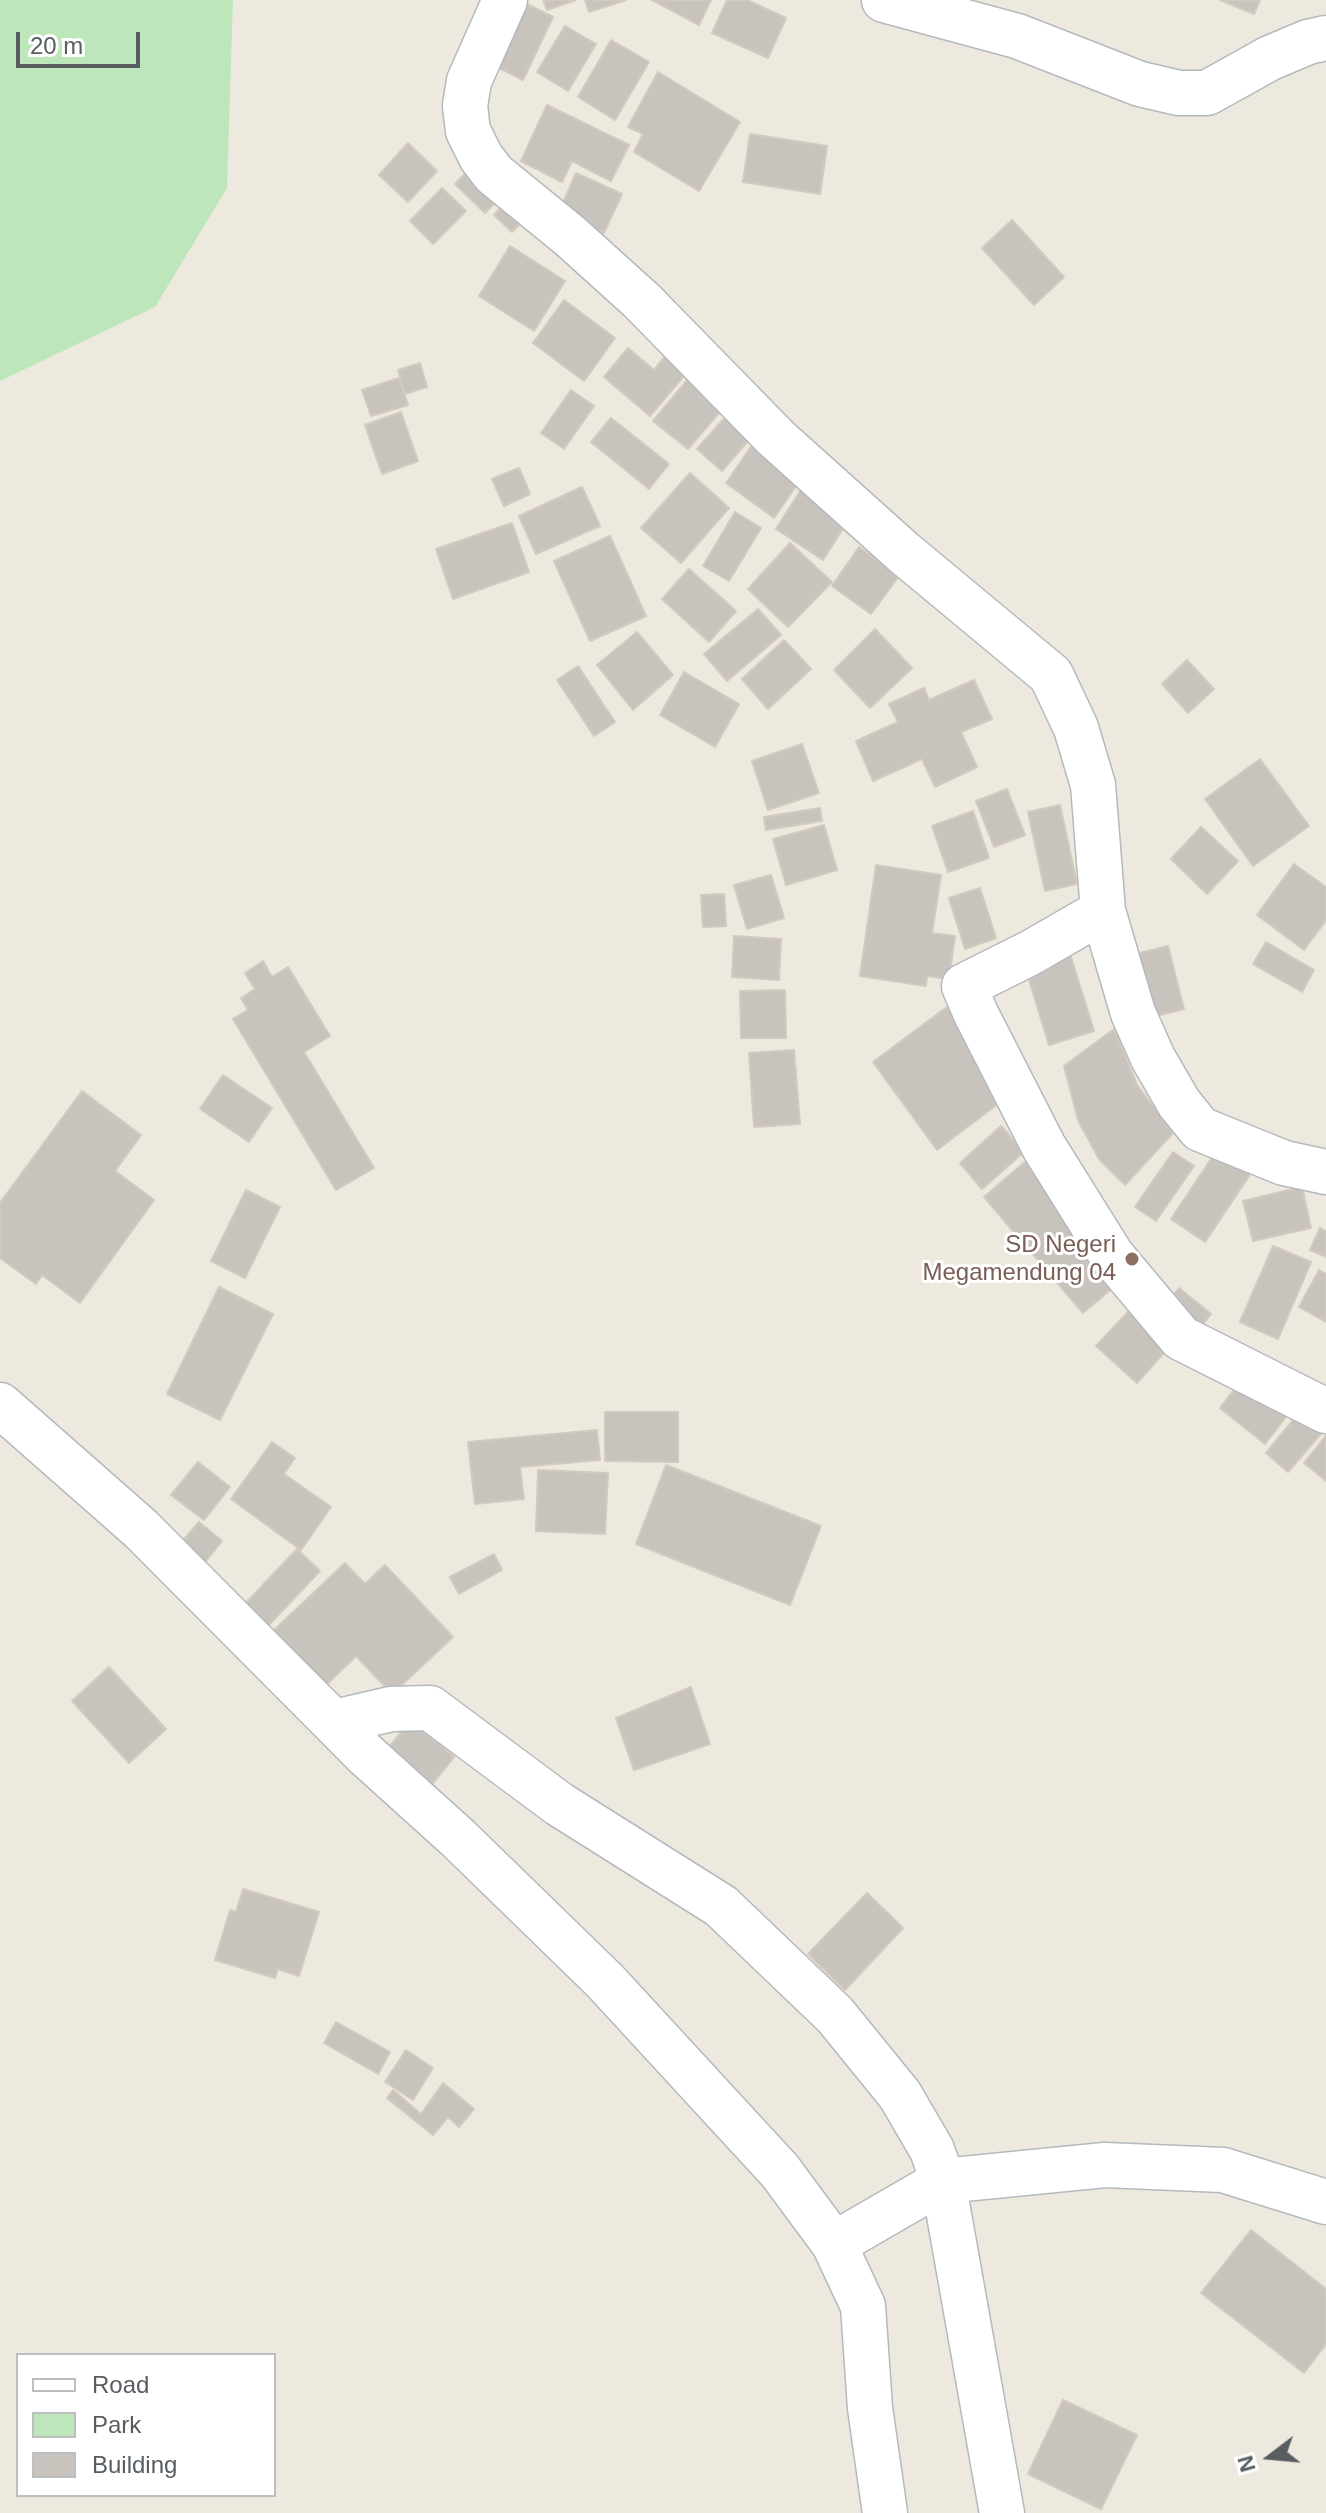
<!DOCTYPE html>
<html>
<head>
<meta charset="utf-8">
<style>
  body { margin:0 }
  #map { position:relative; width:1326px; height:2513px; overflow:hidden; background:#ede9df; font-family:Arial,sans-serif }
  canvas { display:block }
  .legend { position:absolute; left:16px; top:2353px; width:260px; height:144px; box-sizing:border-box; background:#fff; border:2px solid #bcbec0; margin:0; padding:10px 14px; list-style:none; font-size:24px; color:#585d62 }
  .legend li { display:flex; align-items:center; gap:16px; height:40px }
  .legend b { width:40px; border:2px solid #bcbec0 }
  .north { position:absolute; left:1230px; top:2417px; width:80px; height:80px; -webkit-text-stroke:6px #fff; paint-order:stroke; rotate:254deg; font-size:22px; font-weight:700; line-height:32px; text-align:center; color:#585d62 }
  .north::after { content:''; display:block; margin:auto; width:28px; height:36px; background:#585d62; clip-path:polygon(50% 0,100% 100%,50% 72%,0 100%) }
  .scale { position:absolute; left:16px; top:32px; width:124px; height:36px; box-sizing:border-box; border:4px solid #585d62; border-top:0; padding-left:10px; font-size:24px; line-height:28px; white-space:nowrap; color:#585d62; -webkit-text-stroke:6px #fff; paint-order:stroke }
</style>
</head>
<body>
<div id="map">
<canvas width="1326" height="2513"></canvas>
<ul class="legend">
<li><b style="height:10px;background:#fff"></b>Road</li>
<li><b style="height:22px;background:#bde7ba"></b>Park</li>
<li><b style="height:22px;background:#c8c3bd"></b>Building</li>
</ul>
<div class="north">N</div>
<div class="scale">20 m</div>
</div>
<script>
const context = document.querySelector('canvas').getContext('2d');
context.lineJoin = 'round';
function paint(path, color) {
  context.fillStyle = color;
  context.fill(path, 'evenodd');
}
function poly(rows) {
  const path = new Path2D();
  for (const r of rows) {
    path.moveTo(r[0], r[1]);
    for (let i = 2; i < r.length; i += 2) path.lineTo(r[i], r[i + 1]);
  }
  return path;
}
function trace(path, color, width, dash) {
  context.strokeStyle = color;
  context.lineWidth = width;
  context.lineCap = dash ? 'butt' : 'round';
  context.setLineDash(dash || []);
  context.stroke(path);
}
function drawText(font, color, halo, rows, align = 'center') {
  context.font = font + ' Arial,sans-serif';
  context.lineWidth = 6;
  context.setLineDash([]);
  context.textBaseline = 'middle';
  context.strokeStyle = halo;
  context.fillStyle = color;
  for (const [text, x, y, turn = 0] of rows) {
    context.save();
    context.translate(x, y);
    context.rotate((+turn || 0) * Math.PI / 180);
    context.textAlign = isNaN(turn) ? turn : align;
    if (halo) context.strokeText(text, 0, 0);
    context.fillText(text, 0, 0);
    context.restore();
  }
}
paint(poly([
  [0,0,233,0,227,188,155,307,0,381]
]), '#bde7ba');
const building = poly([
  [519,0,553,17,523,80,487,62,519,0],
  [543,0,576,0,547,10,543,0],
  [585,0,626,0,589,12,585,0],
  [652,0,711,0,699,25,652,0],
  [727,0,747,0,786,18,768,58,712,33,727,0],
  [1220,0,1260,0,1254,14,1220,0],
  [565,26,596,44,568,91,537,72,565,26],
  [611,40,649,62,615,120,578,97,611,40],
  [658,72,740,122,699,191,634,152,643,134,628,127,658,72],
  [547,105,629,145,611,181,572,161,562,182,521,161,547,105],
  [750,134,827,146,820,194,743,182,750,134],
  [408,143,437,171,408,202,379,175,408,143],
  [472,166,503,194,485,213,455,184,472,166],
  [576,173,622,194,604,233,559,212,576,173],
  [442,188,466,211,433,244,410,221,442,188],
  [509,199,527,217,512,232,494,215,509,199],
  [1012,220,1064,277,1034,305,982,248,1012,220],
  [510,246,565,281,534,331,479,296,510,246],
  [564,300,615,338,584,381,533,343,564,300],
  [628,348,654,370,667,354,688,371,650,416,604,377,628,348],
  [420,363,427,387,405,394,398,370,420,363],
  [399,378,408,405,371,416,362,390,399,378],
  [689,378,724,407,688,449,653,421,689,378],
  [571,390,594,406,564,449,541,433,571,390],
  [401,412,418,461,382,474,365,425,401,412],
  [728,414,753,435,722,471,697,449,728,414],
  [611,418,669,464,649,489,591,442,611,418],
  [753,444,801,479,774,518,726,483,753,444],
  [519,468,530,494,504,506,492,479,519,468],
  [690,473,729,508,681,563,641,528,690,473],
  [582,487,600,526,536,554,519,516,582,487],
  [802,488,849,519,823,560,776,529,802,488],
  [735,512,761,528,729,581,703,566,735,512],
  [512,523,529,572,453,599,436,549,512,523],
  [610,536,646,616,590,641,554,561,610,536],
  [790,543,832,582,788,627,748,589,790,543],
  [859,547,899,576,871,614,832,586,859,547],
  [689,569,736,611,709,642,662,599,689,569],
  [758,609,781,635,727,681,704,654,758,609],
  [875,629,912,668,870,708,834,670,875,629],
  [637,632,673,675,633,710,597,665,637,632],
  [784,640,811,669,768,709,742,679,784,640],
  [1187,660,1214,689,1188,713,1162,684,1187,660],
  [578,666,615,722,594,736,557,680,578,666],
  [684,672,739,704,715,747,660,715,684,672],
  [974,680,992,719,961,732,977,767,935,787,922,759,873,781,856,741,898,722,889,704,924,688,929,700,974,680],
  [802,744,819,793,768,810,752,761,802,744],
  [1260,759,1309,826,1253,866,1205,799,1260,759],
  [1007,789,1025,835,994,847,976,801,1007,789],
  [1060,805,1077,884,1045,891,1028,812,1060,805],
  [820,808,822,821,766,830,764,817,820,808],
  [973,811,989,858,948,872,932,826,973,811],
  [824,825,837,870,786,885,773,839,824,825],
  [1201,827,1238,861,1207,894,1171,859,1201,827],
  [1294,864,1326,887,1326,920,1304,950,1257,915,1294,864],
  [876,865,941,875,932,933,955,936,949,979,927,976,926,986,860,976,876,865],
  [771,875,784,918,747,929,734,885,771,875],
  [980,888,996,938,965,949,949,898,980,888],
  [724,894,726,926,703,927,701,895,724,894],
  [734,936,781,939,779,980,732,977,734,936],
  [1266,942,1314,970,1302,992,1253,964,1266,942],
  [1168,946,1184,1009,1148,1018,1132,955,1168,946],
  [1071,957,1094,1031,1049,1045,1026,970,1071,957],
  [263,961,272,977,288,967,330,1036,304,1052,374,1168,336,1190,233,1019,248,1010,241,998,255,989,245,973,263,961],
  [785,990,786,1038,741,1038,740,991,785,990],
  [947,1007,1011,1094,937,1150,873,1062,947,1007],
  [1114,1029,1137,1085,1173,1133,1125,1185,1099,1159,1078,1120,1064,1066,1114,1029],
  [794,1050,800,1124,754,1127,749,1053,794,1050],
  [223,1075,272,1108,249,1142,200,1109,223,1075],
  [82,1091,141,1135,115,1171,154,1200,80,1303,42,1275,36,1284,0,1258,0,1203,82,1091],
  [1001,1126,1024,1152,982,1189,960,1163,1001,1126],
  [1217,1150,1251,1173,1205,1242,1171,1219,1217,1150],
  [1173,1152,1194,1166,1156,1221,1135,1207,1173,1152],
  [1034,1154,1121,1281,1083,1313,984,1197,1034,1154],
  [1302,1187,1311,1228,1253,1241,1243,1201,1302,1187],
  [246,1190,280,1207,245,1278,211,1261,246,1190],
  [1320,1228,1326,1231,1326,1257,1310,1250,1320,1228],
  [1273,1246,1311,1262,1278,1339,1240,1322,1273,1246],
  [1319,1270,1326,1274,1326,1322,1299,1307,1319,1270],
  [219,1287,273,1314,220,1420,167,1394,219,1287],
  [1179,1288,1211,1314,1197,1332,1165,1306,1179,1288],
  [1129,1311,1169,1347,1137,1383,1096,1346,1129,1311],
  [1243,1378,1289,1413,1265,1444,1220,1408,1243,1378],
  [1303,1408,1326,1428,1288,1472,1266,1453,1303,1408],
  [605,1412,678,1412,678,1462,605,1461,605,1412],
  [597,1430,600,1460,520,1467,524,1499,475,1504,468,1442,597,1430],
  [1326,1436,1326,1481,1304,1463,1326,1436],
  [272,1442,295,1458,284,1474,331,1507,301,1550,231,1499,272,1442],
  [198,1462,230,1487,204,1520,171,1495,198,1462],
  [666,1465,821,1526,790,1605,636,1544,666,1465],
  [538,1470,608,1473,605,1534,536,1531,538,1470],
  [199,1522,222,1541,203,1565,179,1545,199,1522],
  [297,1549,320,1571,266,1628,243,1606,297,1549],
  [494,1554,502,1570,459,1594,450,1577,494,1554],
  [345,1563,365,1584,385,1565,453,1637,392,1694,356,1656,321,1690,269,1635,345,1563],
  [109,1667,166,1729,129,1763,72,1701,109,1667],
  [691,1687,710,1744,634,1770,616,1718,691,1687],
  [411,1720,454,1757,429,1788,386,1751,411,1720],
  [243,1889,319,1912,299,1976,278,1969,275,1978,215,1960,230,1910,236,1912,243,1889],
  [867,1893,903,1928,845,1990,808,1954,867,1893],
  [336,2022,390,2052,378,2074,324,2043,336,2022],
  [406,2050,433,2068,413,2100,385,2082,406,2050],
  [443,2083,474,2109,459,2127,448,2117,433,2135,387,2098,393,2090,421,2114,443,2083],
  [1251,2230,1326,2289,1326,2344,1304,2373,1201,2293,1251,2230],
  [1063,2400,1137,2435,1101,2509,1028,2474,1063,2400]
]);
paint(building, '#c8c3bd');
trace(building, '#d2cabe', 2);
const minor = poly([
  [505,0,469,81,465,106,468,131,481,157,494,174,570,236,642,301,776,438,903,552,1051,675,1076,728,1093,785,1103,911,1133,1013,1153,1058,1179,1103,1200,1129,1284,1163,1326,1172],
  [884,0,1017,36,1140,84,1179,93,1207,93,1270,58,1308,42,1326,38],
  [1103,911,1030,953,964,986,976,1014,1044,1147,1112,1256,1181,1338,1326,1411],
  [0,1405,141,1529,366,1755,459,1839,605,1981,780,2171,834,2244,863,2306,870,2408,885,2513],
  [335,1722,391,1709,430,1708,559,1804,721,1906,835,2015,900,2095,932,2150,943,2181,1002,2513],
  [834,2244,943,2181,1105,2165,1223,2170,1326,2202]
]);
trace(minor, '#b5b9be', 47);
trace(minor, '#fff', 44);
for (const [x, y, r, color] of [
  [1132,1259,8,"#8d6e63"]
]) {
  const dot = new Path2D();
  dot.arc(x, y, r, 0, 2 * Math.PI);
  context.fillStyle = color;
  context.fill(dot);
  trace(dot, '#fff', 3);
}
drawText('24px', '#785e54', '#fff', [
  ["SD Negeri",1116,1245],
  ["Megamendung 04",1116,1273]
], 'right');
</script>
</body>
</html>
